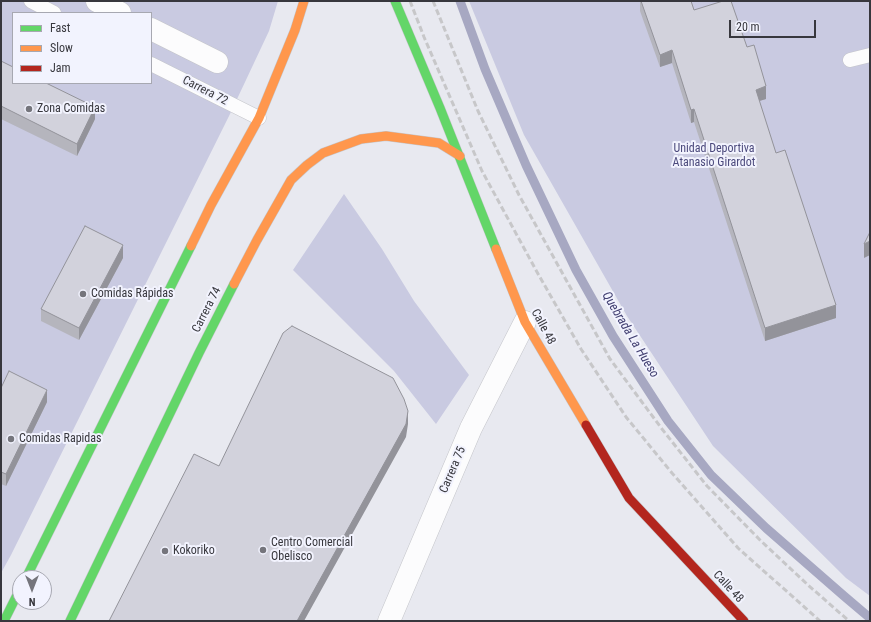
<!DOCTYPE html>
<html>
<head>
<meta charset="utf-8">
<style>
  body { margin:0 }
  #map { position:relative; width:871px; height:622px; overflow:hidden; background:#e8e9f0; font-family:"Roboto Condensed",sans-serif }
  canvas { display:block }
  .frame { position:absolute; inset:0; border:2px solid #37373d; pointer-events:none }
  .legend { position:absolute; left:12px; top:12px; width:140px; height:72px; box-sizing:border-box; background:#f2f3fe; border:1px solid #a7a8b1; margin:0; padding:5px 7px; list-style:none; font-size:12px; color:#37373d }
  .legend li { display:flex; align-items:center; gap:8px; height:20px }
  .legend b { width:20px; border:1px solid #a7a8b1 }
  .north { position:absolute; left:12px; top:570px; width:40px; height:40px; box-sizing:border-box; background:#f2f3fe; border:1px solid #a7a8b1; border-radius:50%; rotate:180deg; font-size:11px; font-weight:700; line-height:16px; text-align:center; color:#37373d }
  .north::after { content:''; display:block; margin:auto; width:14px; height:18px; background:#75757c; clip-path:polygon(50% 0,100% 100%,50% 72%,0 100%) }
  .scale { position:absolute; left:729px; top:20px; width:87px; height:18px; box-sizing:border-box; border:2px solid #37373d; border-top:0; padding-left:5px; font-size:12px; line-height:14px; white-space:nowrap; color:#37373d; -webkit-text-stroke:3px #f2f3fe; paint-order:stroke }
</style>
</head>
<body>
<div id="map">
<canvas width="871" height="622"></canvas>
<div class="frame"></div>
<ul class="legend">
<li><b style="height:5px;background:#63d668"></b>Fast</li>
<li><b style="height:5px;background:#ff974d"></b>Slow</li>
<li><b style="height:5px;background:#b3261e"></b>Jam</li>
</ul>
<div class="north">N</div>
<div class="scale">20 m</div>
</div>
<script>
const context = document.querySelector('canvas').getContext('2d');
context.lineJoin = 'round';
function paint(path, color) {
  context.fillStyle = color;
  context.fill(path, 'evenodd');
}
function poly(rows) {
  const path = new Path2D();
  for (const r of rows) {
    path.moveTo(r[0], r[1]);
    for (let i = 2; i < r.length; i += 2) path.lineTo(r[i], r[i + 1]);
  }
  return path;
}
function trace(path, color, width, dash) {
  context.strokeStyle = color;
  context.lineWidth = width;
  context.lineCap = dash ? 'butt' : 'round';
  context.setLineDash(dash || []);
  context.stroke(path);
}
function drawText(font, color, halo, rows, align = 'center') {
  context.font = font + ' "Roboto Condensed",sans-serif';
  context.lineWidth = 4;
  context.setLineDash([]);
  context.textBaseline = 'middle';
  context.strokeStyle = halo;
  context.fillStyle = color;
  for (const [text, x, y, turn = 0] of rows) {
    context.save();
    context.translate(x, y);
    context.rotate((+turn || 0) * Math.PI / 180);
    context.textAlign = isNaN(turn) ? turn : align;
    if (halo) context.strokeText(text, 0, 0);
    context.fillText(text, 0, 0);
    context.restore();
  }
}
paint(poly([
  [1,1,278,1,269,31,230,114,11,555,1,573],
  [13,13,151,13,151,83,13,83],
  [469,1,870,1,870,596,846,578,713,446,627,316,524,135],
  [344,194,382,249,414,301,469,375,436,424,394,371,293,270]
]), '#c9cae1');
trace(poly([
  [460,1,485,69,526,165,576,270,613,336,668,421,711,475,766,528,844,596,870,618]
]), '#a7a8c2', 9);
const lane = poly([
  [31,1,54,13],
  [850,60,870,55],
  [151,64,259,118]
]);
const street = poly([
  [97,1,120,13],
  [151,29,217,62],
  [389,621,471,428,525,322]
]);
const fast = poly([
  [395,1,440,108,496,249],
  [26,578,191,246],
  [4,621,20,589],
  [70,621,199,353,234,284]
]);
const slow = poly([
  [191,246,211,205,259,118,295,30,304,1],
  [496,249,525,322,586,425],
  [234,284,257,240,291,180,307,165,323,153,361,139,386,136,439,143,460,156]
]);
const jam = poly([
  [586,425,629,498,744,621]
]);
trace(lane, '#c4c5ca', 15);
trace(street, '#c4c5ca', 23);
trace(fast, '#c4c5ca', 10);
trace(slow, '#c4c5ca', 10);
trace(jam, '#c4c5ca', 10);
trace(lane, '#fcfcfd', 14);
trace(street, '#fcfcfd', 22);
trace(fast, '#63d668', 9);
trace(slow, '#ff974d', 9);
trace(jam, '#b3261e', 9);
trace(poly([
  [410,1,424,37,482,171,537,272,581,349,626,417,672,473,738,548,820,621],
  [433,1,478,111,519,195,610,359,662,429,707,486,761,541,808,585,849,621]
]), '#c7c7c9', 3, [6, 3]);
paint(poly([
  [640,1,691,1,694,10,747,47,766,99,759,101,776,153,836,318,765,341,694,122,691,123,672,63,660,67,640,11],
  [1,61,95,119,77,156,1,119],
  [123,258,79,340,41,321,41,309],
  [1,388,47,402,6,486,1,484]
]), '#b5b5bd');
paint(poly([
  [672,50,672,63,660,67,660,55],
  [766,86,766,99,756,102,756,90],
  [95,107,95,119,77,156,77,144],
  [694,109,694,122,691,123,691,110],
  [870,241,870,255,864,258,864,244],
  [123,245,123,258,79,340,79,328],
  [836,305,836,318,765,341,765,328],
  [47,390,47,402,6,486,6,474],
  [408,411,408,424,406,437,304,621,297,621]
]), '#93939a');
const building = poly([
  [641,1,691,1,694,10,723,1,731,1,747,47,754,45,766,86,756,90,776,153,785,150,836,305,765,328,694,109,691,110,672,50,660,55,641,1],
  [1,61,13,67,13,83,46,83,95,107,77,144,1,106,1,61],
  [85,226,123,245,79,328,41,309,85,226],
  [870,232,870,241,864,244,870,232],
  [292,326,393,378,404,399,408,411,406,424,297,621,109,621,194,454,219,466,283,333,292,326],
  [9,371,47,390,6,474,1,472,1,388,9,371]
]);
paint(building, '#d2d2dc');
trace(building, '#93939a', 1);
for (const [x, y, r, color] of [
  [29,109,4,"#75757c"],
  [83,294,4,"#75757c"],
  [11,439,4,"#75757c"],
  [263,550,4,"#75757c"],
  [165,551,4,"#75757c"]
]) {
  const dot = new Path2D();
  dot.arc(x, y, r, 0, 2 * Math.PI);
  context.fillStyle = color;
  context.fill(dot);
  trace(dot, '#f2f3fe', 1.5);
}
drawText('12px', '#37373d', '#f2f3fe', [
  ["Carrera 72",205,91,27],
  ["Carrera 74",207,310,-63],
  ["Calle 48",543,327,62],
  ["Carrera 75",453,470,-67],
  ["Calle 48",728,587,47]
]);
drawText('12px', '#37373d', '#f2f3fe', [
  ["Zona Comidas",37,109],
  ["Comidas Rápidas",91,294],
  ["Comidas Rapidas",19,439],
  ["Centro Comercial",271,543],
  ["Obelisco",271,557],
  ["Kokoriko",173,551]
], 'left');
drawText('12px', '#4b497c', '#f2f3fe', [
  ["Unidad Deportiva",714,149],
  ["Atanasio Girardot",714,163]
]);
drawText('italic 13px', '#434172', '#f2f3fe', [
  ["Quebrada La Hueso",630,335,59]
]);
</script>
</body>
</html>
